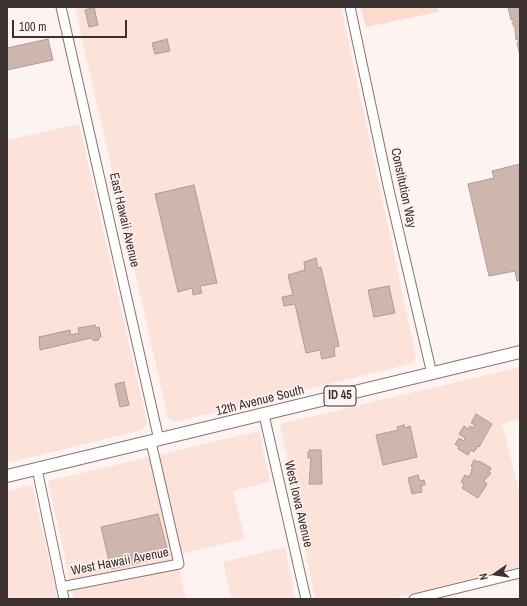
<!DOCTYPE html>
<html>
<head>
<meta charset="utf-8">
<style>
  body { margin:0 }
  #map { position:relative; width:527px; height:606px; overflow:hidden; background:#fdf3f0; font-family:"Archivo Narrow",sans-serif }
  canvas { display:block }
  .frame { position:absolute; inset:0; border:8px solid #3b312e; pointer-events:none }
  .north { position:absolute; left:475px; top:554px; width:40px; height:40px; -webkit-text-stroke:3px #fdf3f0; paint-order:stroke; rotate:257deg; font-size:11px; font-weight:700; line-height:16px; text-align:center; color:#3b312e }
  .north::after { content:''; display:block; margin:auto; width:14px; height:18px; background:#3b312e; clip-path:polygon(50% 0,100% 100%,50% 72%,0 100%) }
  .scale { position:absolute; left:12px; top:20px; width:115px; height:18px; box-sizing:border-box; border:2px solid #3b312e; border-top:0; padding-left:5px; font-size:12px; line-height:14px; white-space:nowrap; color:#3b312e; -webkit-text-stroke:3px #fdf3f0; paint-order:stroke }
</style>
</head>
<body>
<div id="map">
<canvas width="527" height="606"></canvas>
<div class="frame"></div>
<div class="north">N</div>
<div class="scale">100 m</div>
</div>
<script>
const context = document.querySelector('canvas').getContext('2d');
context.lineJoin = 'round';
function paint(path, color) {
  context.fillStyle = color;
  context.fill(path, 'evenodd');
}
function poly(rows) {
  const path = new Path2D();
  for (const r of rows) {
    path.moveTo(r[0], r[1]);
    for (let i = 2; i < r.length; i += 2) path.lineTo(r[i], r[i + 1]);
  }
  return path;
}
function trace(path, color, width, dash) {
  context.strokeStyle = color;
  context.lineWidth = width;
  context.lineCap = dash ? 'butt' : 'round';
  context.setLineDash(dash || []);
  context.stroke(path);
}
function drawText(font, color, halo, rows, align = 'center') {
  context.font = font + ' "Archivo Narrow",sans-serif';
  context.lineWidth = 3;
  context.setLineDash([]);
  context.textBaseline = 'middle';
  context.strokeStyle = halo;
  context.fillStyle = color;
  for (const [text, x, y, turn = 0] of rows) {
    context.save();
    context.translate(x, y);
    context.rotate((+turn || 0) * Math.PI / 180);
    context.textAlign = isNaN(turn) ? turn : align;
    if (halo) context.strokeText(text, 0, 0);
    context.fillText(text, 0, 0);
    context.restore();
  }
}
paint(poly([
  [75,7,341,7,416,356,414,363,175,422,168,418],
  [79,124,147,423,142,430,7,463,7,140],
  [520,367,520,419,502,424,520,495,520,567,390,599,315,599,280,424],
  [259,431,270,482,233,491,245,539,176,555,186,599,74,599,48,481],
  [32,485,58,599,7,599,7,491],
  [285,547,295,599,226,599,231,597,223,562]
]), '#fce2d9');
paint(poly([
  [361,7,437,7,438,12,366,27]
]), '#fed9cd');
const building = poly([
  [94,7,98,25,89,27,85,10,94,7],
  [508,7,520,7,520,56,517,43,519,42,518,39,516,40,515,28,512,23,514,23,513,20,511,20,508,7],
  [48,39,53,60,7,70,7,48,48,39],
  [167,39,170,51,155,54,152,43,167,39],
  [520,164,520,280,517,281,515,271,489,276,468,184,494,178,492,171,520,164],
  [194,185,217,283,200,286,202,293,193,295,192,288,178,292,155,194,194,185],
  [316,258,318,268,321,267,339,346,334,347,335,356,322,359,320,350,306,353,295,304,284,306,282,297,293,295,288,275,305,270,304,262,316,258],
  [389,286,395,313,374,317,368,290,389,286],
  [95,325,95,328,99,327,101,337,98,338,99,340,94,341,91,338,40,350,39,337,70,330,71,335,79,333,78,328,95,325],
  [124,382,129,405,120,407,115,384,124,382],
  [476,414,492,424,479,447,478,446,474,452,471,450,468,455,458,449,459,447,455,444,459,438,464,441,465,438,459,434,464,426,468,429,470,426,473,428,475,425,471,423,476,414],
  [404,425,404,428,410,426,417,457,383,465,376,435,398,430,397,427,404,425],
  [310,450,321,450,322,484,309,484,311,458,308,458,308,452,310,450],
  [474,460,478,462,479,461,491,468,489,472,491,473,484,481,487,484,478,498,462,488,464,484,461,482,465,475,469,477,472,471,471,470,473,467,471,466,474,460],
  [418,475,420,481,424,480,425,485,421,486,422,492,412,494,408,478,418,475],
  [158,514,169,556,111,569,101,527,158,514]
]);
paint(building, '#ceb6af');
trace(building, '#b29b93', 1);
const minor = poly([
  [61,7,159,440],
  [350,7,389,190,432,374],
  [264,415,306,599],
  [37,469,64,599],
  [61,587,179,564,151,442],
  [414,599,520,573]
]);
const major = poly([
  [7,476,520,352]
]);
trace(minor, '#8a746d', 11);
trace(major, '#8a746d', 14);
trace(minor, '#fff', 9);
trace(major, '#fff', 12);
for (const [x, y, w] of [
  [340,396,32]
]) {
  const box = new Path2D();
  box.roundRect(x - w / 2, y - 10, w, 20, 3);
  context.fillStyle = '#fdf3f0';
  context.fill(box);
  trace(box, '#3b312e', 1);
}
drawText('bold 12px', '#3b312e', null, [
  ["ID 45",340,396]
]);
drawText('13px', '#3b312e', '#fdf3f0', [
  ["Constitution Way",403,188,78],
  ["East Hawaii Avenue",124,220,77],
  ["12th Avenue South",260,401,-14],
  ["West Iowa Avenue",298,504,77],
  ["West Hawaii Avenue",120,562,-11]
]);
</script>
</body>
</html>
